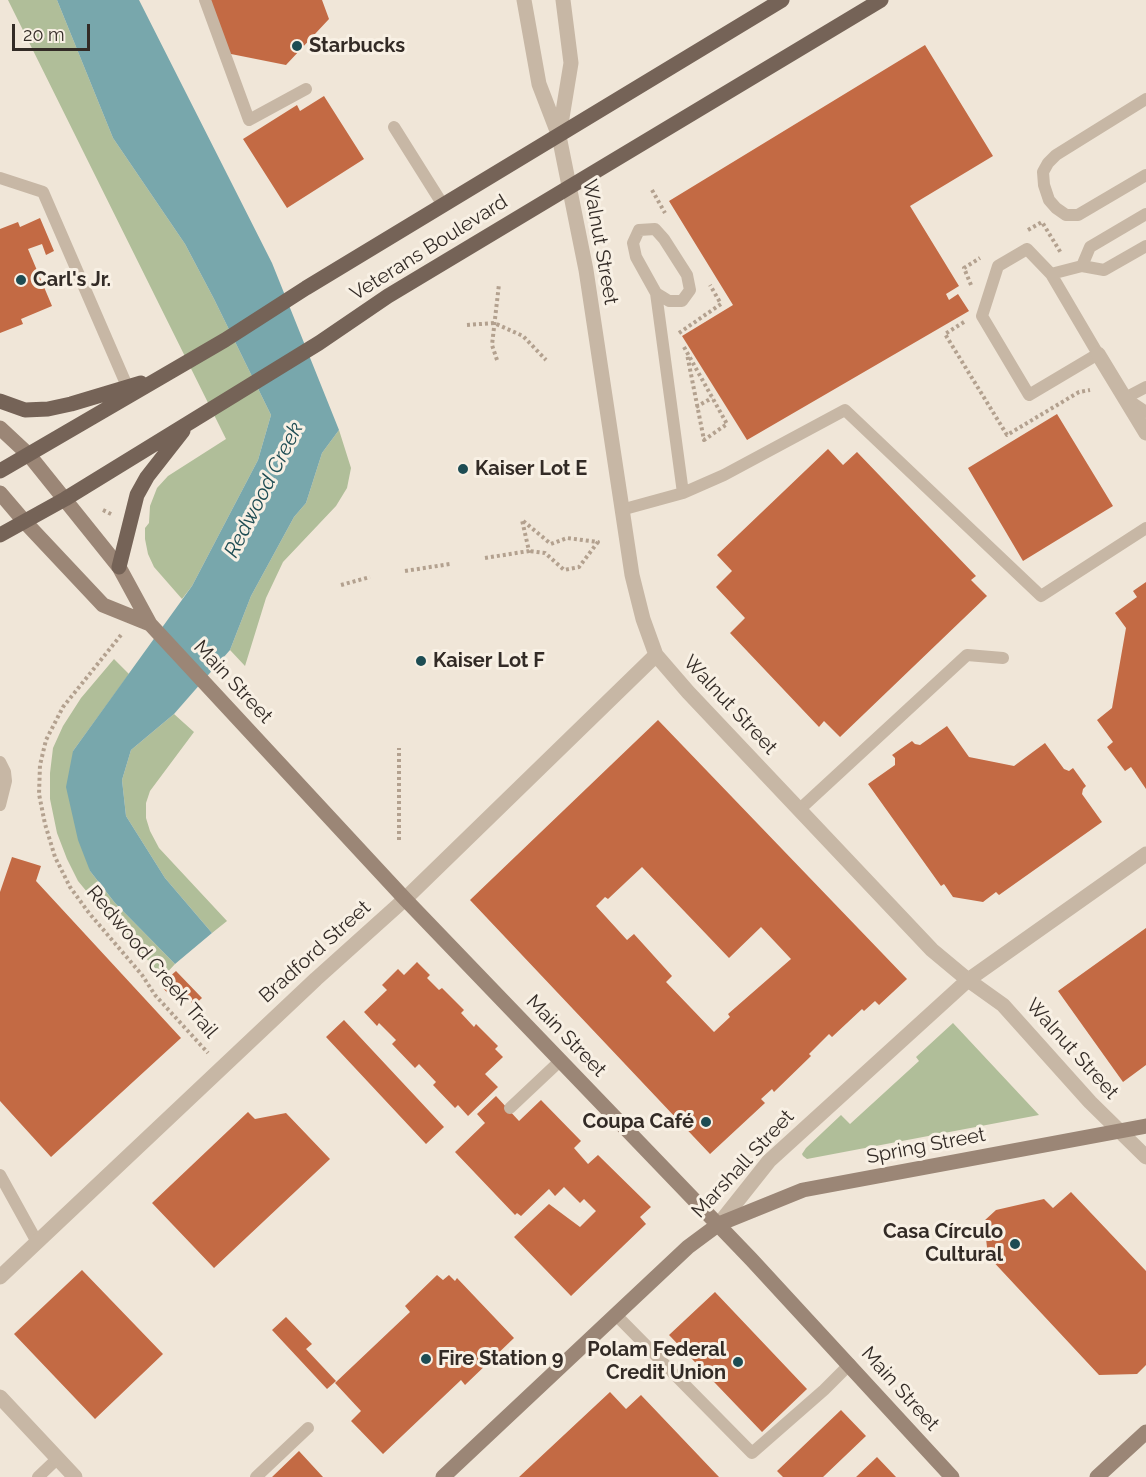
<!DOCTYPE html>
<html>
<head>
<meta charset="utf-8">
<style>
  body { margin:0 }
  #map { position:relative; width:1146px; height:1477px; overflow:hidden; background:#f0e6d8; font-family:Raleway,sans-serif }
  canvas { display:block }
  .scale { position:absolute; left:12px; top:24px; width:78px; height:27px; box-sizing:border-box; border:3px solid #332b26; border-top:0; padding-left:8px; font-size:18px; line-height:21px; white-space:nowrap; color:#332b26; -webkit-text-stroke:4px #f8f0e4; paint-order:stroke }
</style>
</head>
<body>
<div id="map">
<canvas width="1146" height="1477"></canvas>
<div class="scale">20 m</div>
</div>
<script>
const context = document.querySelector('canvas').getContext('2d');
context.lineJoin = 'round';
function paint(path, color) {
  context.fillStyle = color;
  context.fill(path, 'evenodd');
}
function poly(rows) {
  const path = new Path2D();
  for (const r of rows) {
    path.moveTo(r[0], r[1]);
    for (let i = 2; i < r.length; i += 2) path.lineTo(r[i], r[i + 1]);
  }
  return path;
}
function trace(path, color, width, dash) {
  context.strokeStyle = color;
  context.lineWidth = width;
  context.lineCap = dash ? 'butt' : 'round';
  context.setLineDash(dash || []);
  context.stroke(path);
}
function drawText(font, color, halo, rows, align = 'center') {
  context.font = font + ' Raleway,sans-serif';
  context.lineWidth = 6;
  context.setLineDash([]);
  context.textBaseline = 'middle';
  context.strokeStyle = halo;
  context.fillStyle = color;
  for (const [text, x, y, turn = 0] of rows) {
    context.save();
    context.translate(x, y);
    context.rotate((+turn || 0) * Math.PI / 180);
    context.textAlign = isNaN(turn) ? turn : align;
    if (halo) context.strokeText(text, 0, 0);
    context.fillText(text, 0, 0);
    context.restore();
  }
}
paint(poly([
  [8,0,57,0,113,138,185,244,214,299,271,415,258,460,192,586,182,599,154,567,148,554,145,539,145,528,149,523,150,506,157,488,168,476,226,439],
  [339,430,351,468,347,488,336,506,283,562,266,598,245,666,230,650,251,596,294,517,306,503,322,453],
  [114,659,129,674,73,751,90,871,115,903,175,964,163,977,97,904,78,881,67,859,57,833,50,799,50,773,53,748,63,726,81,698],
  [174,714,194,732,150,791,146,803,146,818,150,831,159,848,227,921,212,933,165,878,126,816,122,780,131,750],
  [953,1023,1039,1115,807,1159,803,1156,802,1154,806,1148,841,1115,850,1124,919,1061,916,1057]
]), '#b0be99');
paint(poly([
  [57,0,139,0,272,263,339,430,322,453,306,503,294,517,251,596,230,650,174,714,131,750,122,780,126,816,165,878,212,933,175,964,115,903,90,871,78,840,66,787,73,751,192,586,258,460,271,415,214,299,185,244,113,138]
]), '#78a7ac');
paint(poly([
  [208,0,322,0,329,19,286,65,226,53],
  [925,45,993,156,910,206,959,286,946,294,949,300,958,294,969,311,747,440,682,336,733,305,669,201],
  [324,96,364,159,287,208,243,139,297,105,300,111],
  [40,218,54,251,46,255,42,244,28,249,52,306,21,319,23,324,0,333,0,229,18,222,20,227],
  [1057,414,1113,506,1023,561,968,468],
  [828,449,843,465,857,452,976,576,971,580,987,596,840,737,824,721,819,727,730,633,745,618,716,587,732,571,717,555],
  [1146,582,1146,789,1131,767,1125,771,1107,747,1113,742,1097,720,1112,708,1126,628,1115,613,1137,597,1133,591],
  [658,720,907,979,879,1005,875,1001,864,1011,862,1009,832,1037,829,1034,809,1054,811,1056,774,1092,772,1089,761,1099,765,1103,710,1154,470,900],
  [642,867,729,958,761,927,791,959,728,1014,730,1017,714,1032,666,982,672,976,634,934,627,940,596,906,605,897,608,899],
  [947,726,969,757,1014,766,1045,743,1064,769,1069,771,1073,768,1086,786,1083,789,1082,794,1102,822,999,895,996,892,983,902,953,897,944,884,941,886,868,784,895,765,895,758,892,755,912,741,915,744,920,745],
  [12,857,41,866,36,881,181,1038,51,1157,0,1101,0,892],
  [1146,928,1146,1065,1123,1082,1058,991],
  [417,962,430,975,427,978,439,990,442,988,464,1010,461,1013,474,1027,476,1024,498,1046,495,1049,503,1057,485,1074,498,1087,468,1116,458,1105,455,1108,433,1085,436,1082,419,1064,415,1068,392,1044,396,1040,379,1023,377,1026,364,1012,387,990,382,985,398,969,404,975],
  [176,971,202,998,194,1005,184,995,177,1003,160,985],
  [344,1020,444,1127,426,1144,326,1037],
  [496,1096,519,1121,541,1100,581,1141,574,1148,588,1164,598,1155,651,1207,640,1217,646,1224,571,1296,514,1237,549,1204,580,1227,596,1211,584,1199,580,1203,564,1187,555,1196,549,1189,521,1216,517,1213,515,1215,455,1152,485,1123,477,1114],
  [248,1112,255,1119,286,1113,330,1159,214,1268,152,1203],
  [1071,1192,1146,1271,1146,1365,1137,1374,1099,1375,988,1256,984,1221,996,1210,1044,1199,1053,1208],
  [82,1270,163,1354,95,1419,14,1334],
  [437,1275,443,1280,449,1275,455,1281,457,1278,514,1338,465,1385,461,1380,383,1454,351,1421,361,1411,335,1383,410,1312,405,1306],
  [715,1292,807,1389,762,1432,669,1335],
  [286,1317,312,1344,306,1349,336,1381,327,1389,272,1330],
  [610,1392,626,1409,641,1395,719,1477,519,1477],
  [841,1410,866,1436,823,1477,783,1477,777,1471],
  [299,1451,323,1477,272,1477],
  [877,1457,896,1477,856,1477]
]), '#c36a44');
trace(poly([
  [652,190,665,213],
  [1028,230,1042,222,1061,253],
  [971,285,964,268,980,258],
  [964,322,945,334,1007,435,1079,392,1090,390],
  [467,325,494,323,523,336,546,360],
  [679,333,721,304,710,285],
  [684,347,727,424,704,440,687,354],
  [497,360,492,345,499,284],
  [696,407,712,398],
  [103,510,113,515],
  [485,558,529,551,522,520,551,544,567,538,598,542,579,567,564,570,545,553,529,551],
  [405,571,450,564],
  [341,585,370,577],
  [121,635,63,707,46,740,40,765,39,794,45,824,55,857,70,887,89,913,142,975,155,995,208,1053],
  [399,840,399,748]
]), '#b3a18f', 4, [3, 3]);
trace(poly([
  [205,0,249,120,306,89],
  [1146,99,1056,155,1048,163,1043,172,1044,185,1049,200,1056,208,1066,215,1078,215,1146,175],
  [394,127,443,205],
  [0,178,43,192,127,386],
  [1146,214,1090,247,1082,266,1104,270,1146,246],
  [1027,249,1051,274,1098,354,1029,395,982,316,998,266,1027,249],
  [1051,274,1082,266],
  [656,293,669,301,682,301,690,290,687,275,664,239,655,229,639,230,633,243,636,257,656,293,683,493],
  [1146,387,1125,398,1146,412],
  [621,510,683,493,724,475,845,410,1041,596,1146,528],
  [0,762,5,772,6,781,0,805],
  [800,809,967,655,1003,658],
  [510,1108,561,1060],
  [0,1175,37,1242],
  [616,1315,752,1453,824,1390,850,1364],
  [38,1477,58,1458],
  [256,1477,308,1428]
]), '#c7b7a5', 12);
trace(poly([
  [524,0,539,84,559,136,586,270,632,575,643,619,656,655,688,692,932,950,968,980,1003,1005,1090,1102,1146,1157],
  [559,136,571,63,563,0],
  [1098,354,1146,433],
  [719,1224,769,1161,968,980,1146,854],
  [0,1277,316,979,405,899,656,655],
  [0,1397,75,1477]
]), '#c7b7a5', 15);
trace(poly([
  [0,428,29,455,119,567,150,624,405,899,751,1259,952,1477],
  [0,493,24,521,103,605,150,624],
  [443,1477,688,1247,719,1224,803,1190,1146,1126],
  [1097,1477,1146,1432]
]), '#9b8676', 15);
trace(poly([
  [0,401,25,410,48,409,71,404,141,383],
  [0,471,225,340,306,288,782,0],
  [0,535,65,499,319,343,388,296,881,0],
  [119,567,137,495,147,477,183,431]
]), '#756357', 15);
for (const [x, y, r, color] of [
  [297,46,6,"#1d4c53"],
  [21,280,6,"#1d4c53"],
  [463,469,6,"#1d4c53"],
  [421,661,6,"#1d4c53"],
  [706,1122,6,"#1d4c53"],
  [1015,1244,6,"#1d4c53"],
  [426,1359,6,"#1d4c53"],
  [738,1362,6,"#1d4c53"]
]) {
  const dot = new Path2D();
  dot.arc(x, y, r, 0, 2 * Math.PI);
  context.fillStyle = color;
  context.fill(dot);
  trace(dot, '#f8f0e4', 2);
}
drawText('bold 20px', '#332b26', '#f8f0e4', [
  ["Starbucks",309,46],
  ["Carl's Jr.",33,280],
  ["Kaiser Lot E",475,469],
  ["Kaiser Lot F",433,661],
  ["Coupa Café",694,1122,"right"],
  ["Casa Círculo",1003,1232,"right"],
  ["Cultural",1003,1255,"right"],
  ["Polam Federal",726,1350,"right"],
  ["Credit Union",726,1373,"right"],
  ["Fire Station 9",438,1359]
], 'left');
drawText('20px', '#332b26', '#f8f0e4', [
  ["Walnut Street",600,242,80],
  ["Veterans Boulevard",429,248,-32],
  ["Main Street",233,682,47],
  ["Walnut Street",730,705,47],
  ["Bradford Street",315,952,-42],
  ["Redwood Creek Trail",152,962,50],
  ["Main Street",566,1036,46],
  ["Walnut Street",1072,1049,48],
  ["Spring Street",926,1146,-11],
  ["Marshall Street",743,1164,-47],
  ["Main Street",900,1389,48]
]);
drawText('italic 21px', '#1d4c53', '#f8f0e4', [
  ["Redwood Creek",264,490,-63]
]);
</script>
</body>
</html>
